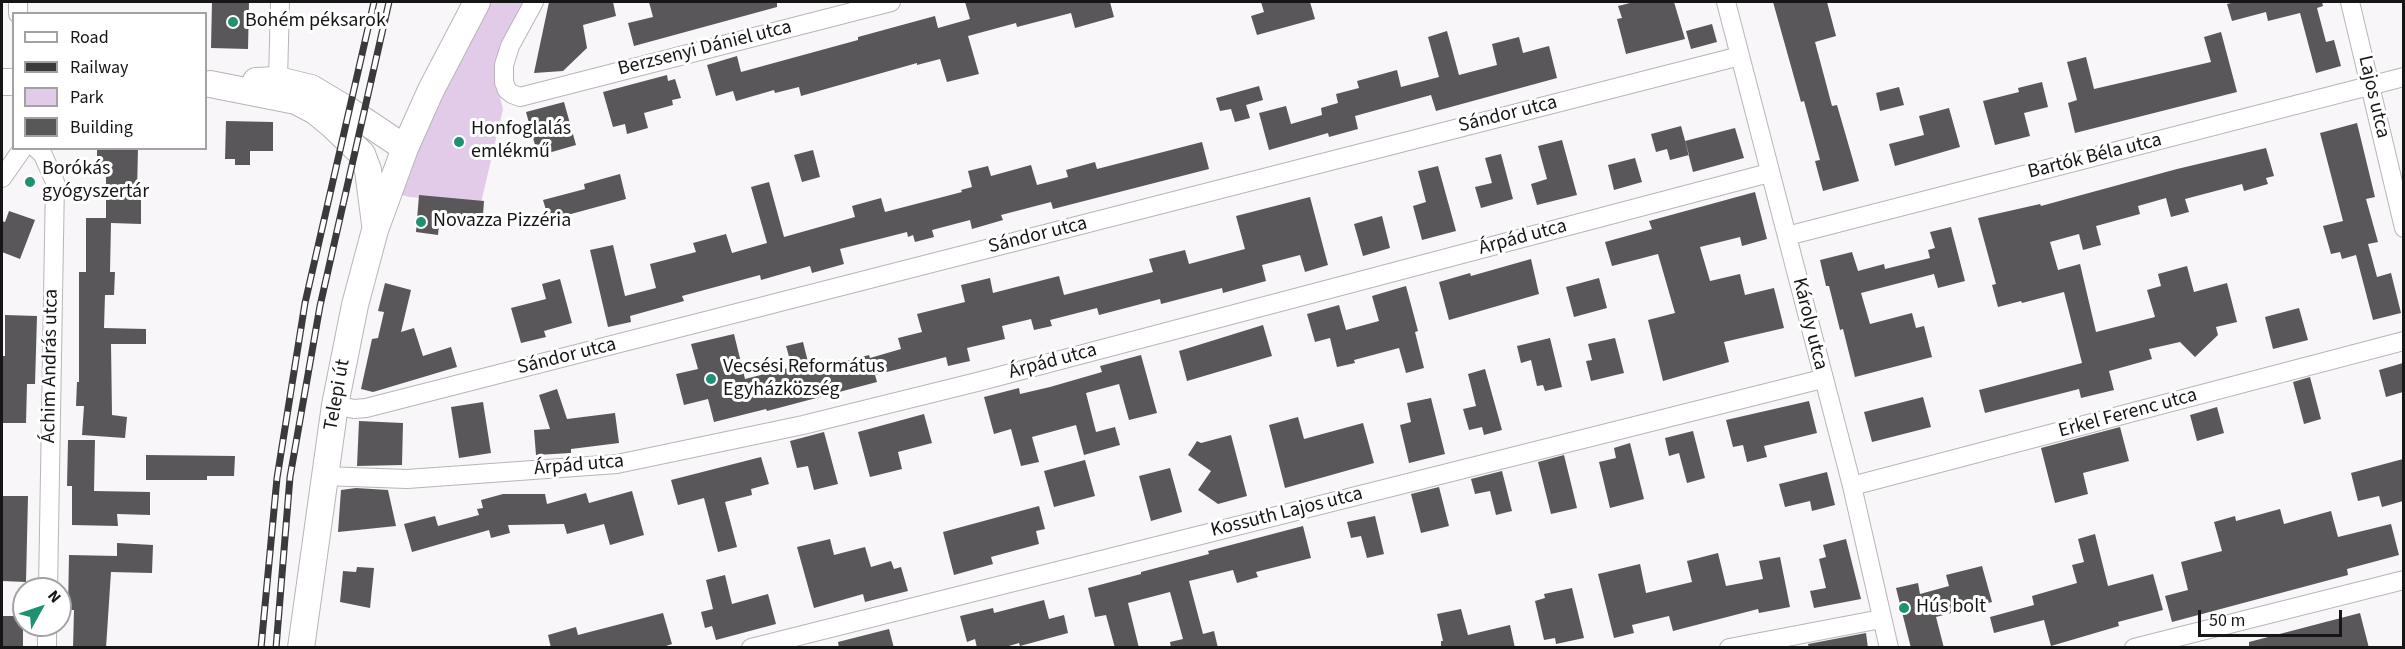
<!DOCTYPE html>
<html>
<head>
<meta charset="utf-8">
<style>
  body { margin:0 }
  #map { position:relative; width:2405px; height:649px; overflow:hidden; background:#f8f6f9; font-family:"Source Sans 3",sans-serif }
  canvas { display:block }
  .frame { position:absolute; inset:0; border:3px solid #171617; pointer-events:none }
  .legend { position:absolute; left:12px; top:12px; width:195px; height:138px; box-sizing:border-box; background:#fff; border:2px solid #a2a2a2; margin:0; padding:8px 10px; list-style:none; font-size:18px; color:#171617 }
  .legend li { display:flex; align-items:center; gap:12px; height:30px }
  .legend b { width:30px; border:2px solid #a2a2a2 }
  .north { position:absolute; left:12px; top:577px; width:60px; height:60px; box-sizing:border-box; background:#fff; border:2px solid #a2a2a2; border-radius:50%; rotate:50deg; font-size:16px; font-weight:700; line-height:24px; text-align:center; color:#171617 }
  .north::after { content:''; display:block; margin:auto; width:21px; height:27px; background:#1e9172; clip-path:polygon(50% 0,100% 100%,50% 72%,0 100%) }
  .scale { position:absolute; left:2198px; top:610px; width:144px; height:27px; box-sizing:border-box; border:3px solid #171617; border-top:0; padding-left:8px; font-size:18px; line-height:21px; white-space:nowrap; color:#171617; -webkit-text-stroke:4px #fff; paint-order:stroke }
</style>
</head>
<body>
<div id="map">
<canvas width="2405" height="649"></canvas>
<div class="frame"></div>
<ul class="legend">
<li><b style="height:8px;background:#fff"></b>Road</li>
<li><b style="height:8px;background:#3b3a3b"></b>Railway</li>
<li><b style="height:16px;background:#e2cbe8"></b>Park</li>
<li><b style="height:16px;background:#59575a"></b>Building</li>
</ul>
<div class="north">N</div>
<div class="scale">50 m</div>
</div>
<script>
const context = document.querySelector('canvas').getContext('2d');
context.lineJoin = 'round';
function paint(path, color) {
  context.fillStyle = color;
  context.fill(path, 'evenodd');
}
function poly(rows) {
  const path = new Path2D();
  for (const r of rows) {
    path.moveTo(r[0], r[1]);
    for (let i = 2; i < r.length; i += 2) path.lineTo(r[i], r[i + 1]);
  }
  return path;
}
function trace(path, color, width, dash) {
  context.strokeStyle = color;
  context.lineWidth = width;
  context.lineCap = dash ? 'butt' : 'round';
  context.setLineDash(dash || []);
  context.stroke(path);
}
function drawText(font, color, halo, rows, align = 'center') {
  context.font = font + ' "Source Sans 3",sans-serif';
  context.lineWidth = 6;
  context.setLineDash([]);
  context.textBaseline = 'middle';
  context.strokeStyle = halo;
  context.fillStyle = color;
  for (const [text, x, y, turn = 0] of rows) {
    context.save();
    context.translate(x, y);
    context.rotate((+turn || 0) * Math.PI / 180);
    context.textAlign = isNaN(turn) ? turn : align;
    if (halo) context.strokeText(text, 0, 0);
    context.fillText(text, 0, 0);
    context.restore();
  }
}
paint(poly([
  [487,2,528,2,496,82,503,109,481,203,409,197,399,194,415,149]
]), '#e2cbe8');
paint(poly([
  [212,2,249,2,248,49,211,48],
  [549,2,613,2,616,16,583,25,587,48,563,71,534,73],
  [649,2,777,2,777,7,634,46,628,23,653,17],
  [965,2,1110,2,1114,17,1075,28,1071,13,1017,27,1016,23,968,36,979,74,947,82,940,59,917,65,917,63,801,96,799,87,775,93,774,90,736,101,733,91,716,96,707,65,737,56,741,72,858,40,858,37,935,16,938,28,970,19],
  [1261,2,1310,2,1315,19,1257,35,1251,16,1264,12],
  [1634,2,1674,2,1685,39,1626,54,1617,19,1622,18,1618,6],
  [1773,2,1827,2,1836,36,1815,42,1832,106,1837,105,1859,181,1823,191,1815,161,1820,160,1804,101,1801,102],
  [2235,2,2322,2,2323,6,2317,8,2326,42,2334,40,2341,66,2316,73,2300,13,2268,21,2266,12,2232,21,2227,4],
  [1712,24,1717,42,1691,49,1686,31],
  [1447,31,1459,75,1497,65,1492,44,1519,37,1523,53,1549,46,1557,78,1436,111,1431,95,1355,116,1358,129,1329,137,1328,133,1269,150,1259,113,1286,106,1291,124,1322,115,1321,108,1338,103,1336,94,1359,88,1357,81,1397,70,1401,87,1439,77,1428,37],
  [2221,32,2237,92,2075,133,2068,103,2077,100,2067,62,2086,57,2094,89,2211,62,2204,37],
  [667,75,668,81,675,79,681,98,672,100,673,105,644,113,648,128,627,134,625,124,613,127,603,92],
  [2042,82,2048,107,2024,113,2030,136,1995,145,1983,101,2019,92,2018,88],
  [1259,86,1263,100,1246,105,1250,118,1235,122,1231,109,1220,111,1216,98],
  [1899,87,1904,105,1880,111,1876,93],
  [564,102,576,145,538,156,526,112],
  [1949,108,1960,147,1895,166,1889,144,1924,135,1919,116],
  [226,121,273,122,273,151,250,151,250,165,235,165,235,159,225,159],
  [2357,123,2375,197,2366,199,2378,242,2368,244,2377,277,2391,273,2401,313,2373,320,2356,255,2342,259,2340,252,2331,254,2323,226,2343,221,2320,133],
  [1681,126,1689,155,1670,160,1667,149,1656,152,1651,134],
  [1735,128,1744,158,1693,172,1685,141],
  [1562,140,1577,195,1537,205,1531,184,1547,179,1538,146],
  [1202,142,1209,169,1053,209,1051,202,1001,215,1003,220,972,229,970,220,932,230,934,237,915,242,913,235,908,237,907,232,840,249,844,264,812,273,810,266,761,280,760,275,682,296,684,301,630,316,631,322,608,327,590,250,613,245,625,296,656,288,650,264,696,252,693,243,726,234,732,253,767,243,751,187,769,182,784,237,855,217,852,206,881,198,885,212,962,192,961,190,972,187,968,171,988,166,991,176,1031,165,1037,185,1068,177,1066,170,1095,162,1097,169],
  [97,148,138,148,137,193,141,193,141,224,111,223,110,272,115,272,114,295,105,295,104,328,146,329,146,344,111,344,112,415,127,417,125,438,82,435,84,406,76,406,77,382,79,382,79,272,86,272,86,218,106,218,106,170,97,170],
  [2266,148,2274,176,2266,178,2268,184,2244,191,2242,184,2185,199,2189,212,2171,217,2166,198,2138,206,2140,214,2096,226,2101,245,2083,250,2079,234,2050,242,2058,270,2080,264,2096,332,2155,317,2147,290,2161,286,2158,274,2187,266,2194,292,2227,283,2237,322,2216,327,2218,335,2195,357,2180,342,2149,349,2152,359,2109,371,2114,390,2081,398,2079,389,1985,413,1979,390,2082,363,2064,292,2022,303,2021,301,1998,307,1992,285,1996,284,1978,218,2040,204,2041,206,2177,169],
  [813,150,820,177,802,182,794,155],
  [1501,154,1513,199,1481,208,1475,187,1492,183,1485,158],
  [1635,158,1642,182,1614,190,1608,165],
  [1438,166,1456,231,1422,240,1413,206,1426,202,1418,171],
  [620,174,626,199,549,220,543,200,585,189,584,184],
  [1755,192,1767,239,1742,246,1740,237,1700,247,1710,281,1740,274,1745,295,1774,288,1784,328,1724,342,1729,362,1663,381,1648,320,1675,313,1658,254,1612,266,1605,242,1652,229,1649,221],
  [419,195,484,201,482,229,439,225,438,235,416,232],
  [1310,197,1328,265,1305,272,1300,255,1262,265,1266,281,1223,293,1222,288,1161,304,1160,299,1099,315,1097,308,1050,320,1052,326,1034,330,1031,319,1002,326,1005,339,967,348,970,361,948,366,946,357,875,375,877,382,767,411,766,409,714,422,708,399,684,405,676,374,698,369,691,344,734,334,745,379,792,367,786,346,803,342,809,366,837,359,838,363,869,355,870,358,901,349,898,338,922,332,917,314,965,302,961,285,990,278,993,293,1059,276,1064,295,1153,272,1149,259,1185,250,1189,264,1245,249,1236,216],
  [9,211,35,220,20,259,2,252,2,221,5,222],
  [1382,216,1390,248,1363,256,1354,224],
  [1951,227,1965,281,1938,288,1934,274,1861,293,1870,324,1912,313,1916,328,1924,326,1932,357,1855,377,1843,329,1840,330,1829,286,1826,286,1820,260,1852,252,1858,271,1884,264,1885,269,1930,258,1928,250,1935,248,1930,232],
  [1531,259,1539,294,1449,320,1439,282,1470,273,1471,276],
  [1599,278,1607,308,1574,317,1566,287],
  [560,279,572,323,544,331,546,337,521,343,511,308,546,299,542,284],
  [385,283,411,290,401,332,414,328,423,356,451,347,457,367,373,392,361,389,372,339,378,338,384,312,378,311],
  [1406,286,1418,331,1415,332,1424,368,1406,373,1399,348,1354,360,1355,363,1337,367,1330,338,1315,342,1307,314,1339,305,1346,330,1379,321,1372,296],
  [2299,308,2308,340,2273,349,2265,317],
  [5,315,37,316,35,384,27,384,26,423,2,423,2,356,5,356],
  [1263,325,1272,356,1187,381,1179,351],
  [1550,338,1562,387,1545,391,1543,385,1537,386,1531,360,1521,363,1517,346],
  [1615,338,1624,373,1591,381,1586,361,1592,360,1588,344],
  [1141,355,1157,413,1129,420,1119,384,1086,393,1096,432,1115,427,1120,445,1084,455,1076,425,1032,437,1039,462,1021,466,1011,429,994,434,984,397,1019,388,1020,394,1050,387,1102,372,1100,366],
  [2403,363,2403,392,2386,397,2379,370],
  [1485,369,1502,430,1484,435,1482,427,1469,430,1463,409,1476,406,1468,374],
  [2310,377,2321,419,2304,424,2293,382],
  [557,389,567,419,615,413,619,443,571,449,571,453,536,455,534,430,550,429,539,395],
  [1923,397,1931,427,1872,442,1864,412],
  [1431,398,1445,454,1409,463,1400,425,1411,422,1407,403],
  [1809,401,1817,433,1764,446,1767,457,1747,462,1743,445,1733,447,1726,420],
  [483,402,491,453,459,458,451,407],
  [2217,407,2224,433,2197,441,2190,415],
  [924,414,932,443,898,452,902,469,870,477,858,432],
  [1298,417,1304,439,1363,423,1374,463,1285,488,1269,425],
  [359,421,403,423,402,465,357,466],
  [2120,427,2129,461,2083,473,2088,494,2055,503,2041,448],
  [1693,431,1705,478,1687,483,1679,453,1669,456,1665,438],
  [824,432,838,484,814,490,808,466,797,468,790,441],
  [1231,435,1247,496,1218,504,1198,490,1211,471,1188,455,1197,441,1201,443],
  [68,440,95,440,94,491,150,492,150,515,117,514,118,526,72,525,72,486,67,486],
  [1630,443,1644,499,1610,508,1599,462,1616,458,1614,448],
  [146,455,235,456,234,476,207,476,207,480,146,480],
  [1564,455,1577,508,1551,514,1538,462],
  [761,457,769,484,751,489,752,495,725,502,737,547,718,552,704,498,678,505,671,480],
  [2403,459,2403,501,2382,507,2379,496,2358,501,2351,473],
  [1085,460,1095,496,1054,507,1044,471],
  [1170,468,1182,512,1151,521,1139,476],
  [1502,471,1512,511,1496,515,1490,491,1475,494,1471,479],
  [1827,472,1835,505,1812,511,1810,501,1785,507,1779,484],
  [1439,487,1449,526,1421,533,1411,494],
  [356,488,388,490,396,526,338,532,341,490],
  [632,491,644,535,610,545,604,524,567,534,564,524,508,525,510,533,491,538,489,530,412,552,404,524,435,516,438,526,479,515,477,509,483,508,481,500,503,494,545,494,547,504,586,493,589,503],
  [2,496,28,496,26,582,2,581],
  [1039,506,1045,529,1036,531,1039,544,991,557,993,564,954,575,943,532],
  [2280,509,2284,524,2331,511,2338,537,2391,524,2399,555,2347,569,2348,575,2172,622,2165,596,2188,590,2181,562,2222,551,2214,522,2235,516,2236,521],
  [1375,516,1384,554,1367,558,1361,536,1351,538,1347,522],
  [1303,526,1311,558,1256,572,1258,577,1237,583,1233,570,1189,581,1203,634,1214,631,1218,648,1171,648,1170,642,1183,639,1170,592,1128,603,1139,648,1115,648,1106,615,1095,617,1088,588,1141,574,1141,572,1209,554,1208,551],
  [2095,534,2108,586,2153,574,2163,610,2118,622,2119,626,2051,646,2044,620,1994,633,1990,617,2034,605,2032,596,2077,583,2072,565,2084,562,2078,539],
  [830,539,834,555,865,547,871,567,891,561,894,569,901,567,908,591,865,602,863,594,814,608,797,547],
  [1846,539,1861,599,1814,608,1810,591,1826,588,1819,559,1826,557,1823,545],
  [117,543,153,545,152,573,111,572,106,648,73,648,74,610,68,610,69,555,117,556],
  [1718,553,1726,586,1763,579,1759,561,1780,557,1790,607,1759,613,1758,609,1673,631,1669,616,1632,625,1634,633,1614,638,1598,574,1640,564,1646,593,1692,582,1687,561],
  [1982,566,1992,602,1936,617,1944,648,1911,648,1896,588,1918,583,1920,594,1949,586,1946,575],
  [357,567,374,568,370,608,340,602,343,571,356,572],
  [725,575,732,604,768,594,776,624,716,640,712,626,705,628,701,612,713,609,706,580],
  [1572,588,1584,638,1556,644,1555,638,1544,640,1535,601,1545,598,1544,594],
  [1044,600,1049,619,1064,615,1068,633,1020,646,1019,643,1002,648,977,648,975,639,967,642,960,616,993,608,994,613],
  [1461,609,1468,635,1510,625,1515,648,1441,648,1441,641,1443,641,1437,614],
  [663,613,672,644,660,648,551,648,548,635,576,627,578,635],
  [2360,613,2369,648,2249,648,2249,642],
  [2,616,23,616,23,648,2,648],
  [889,629,894,648,839,648,838,642],
  [1866,633,1868,648,1809,648,1808,644]
]), '#59575a');
const street = poly([
  [534,2,510,46,504,65,504,82,507,90,512,94,520,97,891,2],
  [1726,2,1852,486,1889,648],
  [2350,2,2404,228],
  [18,14,18,2],
  [278,80,280,2],
  [36,148,43,155,55,182,48,589],
  [2,178,23,148],
  [1787,236,2404,77],
  [335,405,354,409,366,408,1740,56],
  [324,476,407,479,617,464,803,425,977,382,1769,173],
  [1852,486,2404,341],
  [47,648,47,625],
  [751,648,1822,379],
  [1729,648,1881,619],
  [2134,648,2404,580]
]);
const secondary = poly([
  [256,81,278,80,311,88,348,110,405,148],
  [2,82,14,82],
  [210,84,296,101,315,111,332,125,362,154,368,170,375,224],
  [301,648,335,405,355,305,375,230,405,148,431,90,477,2]
]);
trace(street, '#b8b5b8', 20);
trace(secondary, '#b8b5b8', 28);
trace(street, '#fff', 18);
trace(secondary, '#fff', 26);
const rail = poly([
  [261,648,277,478,305,303,374,2],
  [276,648,290,477,320,306,389,2]
]);
trace(rail, '#3b3a3b', 7);
trace(rail, '#fff', 4.5, [14]);
for (const [x, y, r, color] of [
  [233,22,6,"#1e9172"],
  [459,142,6,"#1e9172"],
  [30,182,6,"#1e9172"],
  [421,222,6,"#1e9172"],
  [711,379,6,"#1e9172"],
  [1904,608,6,"#1e9172"]
]) {
  const dot = new Path2D();
  dot.arc(x, y, r, 0, 2 * Math.PI);
  context.fillStyle = color;
  context.fill(dot);
  trace(dot, '#fff', 2);
}
drawText('20px', '#171617', '#fff', [
  ["Bohém péksarok",245,22],
  ["Honfoglalás",471,130],
  ["emlékmű",471,153],
  ["Borókás",42,170],
  ["gyógyszertár",42,193],
  ["Novazza Pizzéria",433,222],
  ["Vecsési Református",723,368],
  ["Egyházközség",723,391],
  ["Hús bolt",1916,608]
], 'left');
drawText('20px', '#171617', '#fff', [
  ["Berzsenyi Dániel utca",705,49,-14],
  ["Lajos utca",2373,97,77],
  ["Sándor utca",1508,115,-14],
  ["Bartók Béla utca",2095,157,-14],
  ["Sándor utca",1038,236,-14],
  ["Árpád utca",1523,238,-15],
  ["Károly utca",1809,324,76],
  ["Sándor utca",567,357,-14],
  ["Árpád utca",1053,362,-15],
  ["Áchim András utca",51,366,-89],
  ["Telepi út",338,395,-80],
  ["Erkel Ferenc utca",2128,414,-15],
  ["Árpád utca",579,466,-5],
  ["Kossuth Lajos utca",1287,513,-14]
]);
</script>
</body>
</html>
